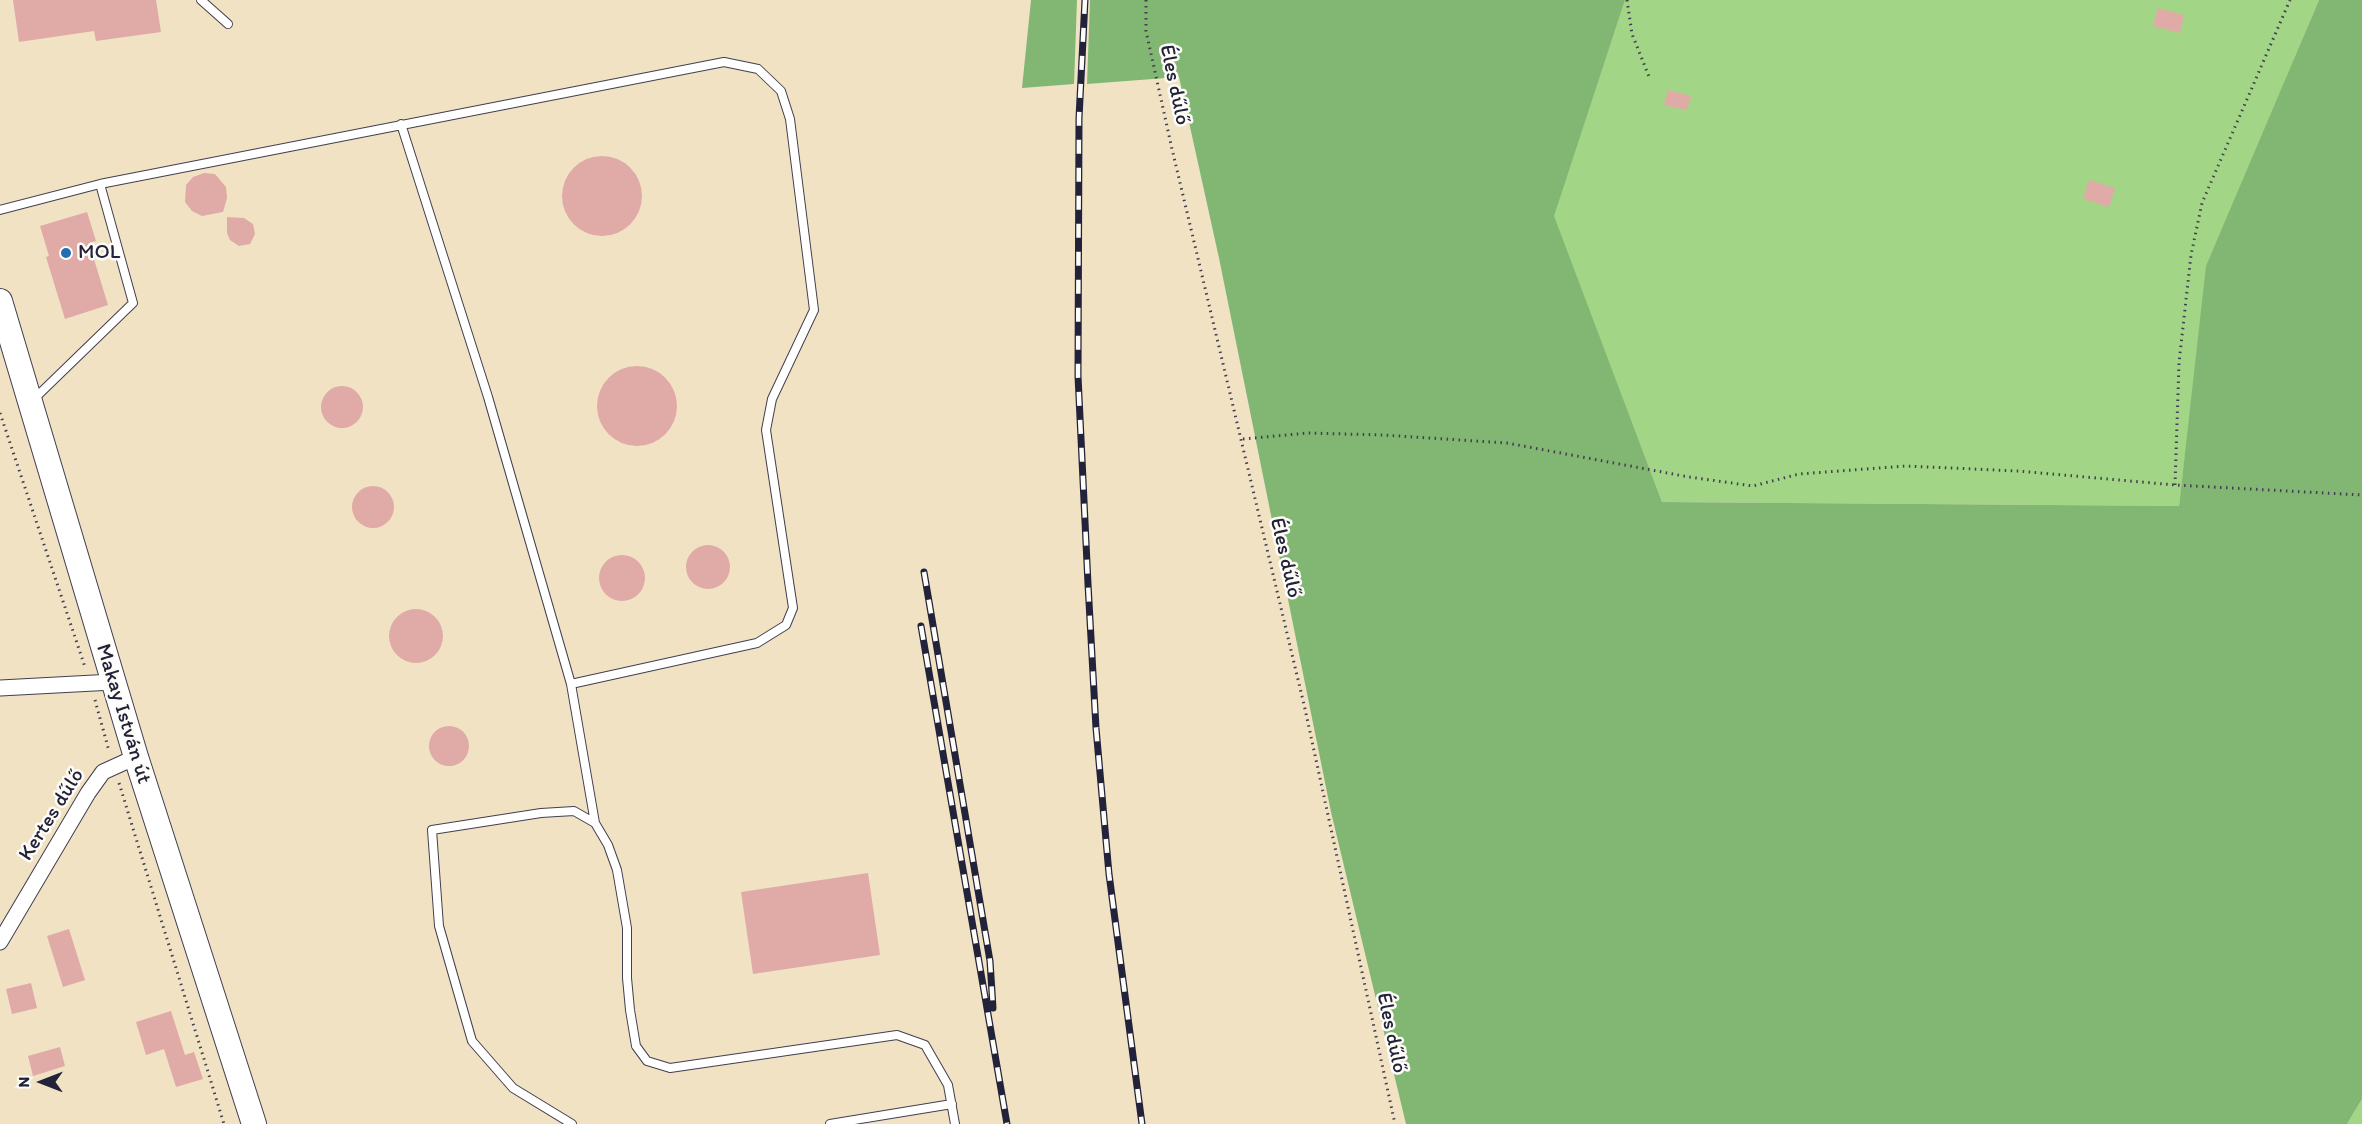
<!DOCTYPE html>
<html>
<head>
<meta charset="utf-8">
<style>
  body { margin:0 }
  #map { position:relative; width:2362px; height:1124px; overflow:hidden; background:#f1e2c4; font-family:Itim,sans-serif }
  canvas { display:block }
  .north { position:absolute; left:12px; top:1052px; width:60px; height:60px; -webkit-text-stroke:4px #fdfcf7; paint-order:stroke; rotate:270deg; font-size:16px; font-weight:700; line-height:24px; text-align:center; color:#22223b }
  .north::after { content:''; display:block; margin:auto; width:21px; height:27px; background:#22223b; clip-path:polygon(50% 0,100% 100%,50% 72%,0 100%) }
</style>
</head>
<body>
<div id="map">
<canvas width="2362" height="1124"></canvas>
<div class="north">N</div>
</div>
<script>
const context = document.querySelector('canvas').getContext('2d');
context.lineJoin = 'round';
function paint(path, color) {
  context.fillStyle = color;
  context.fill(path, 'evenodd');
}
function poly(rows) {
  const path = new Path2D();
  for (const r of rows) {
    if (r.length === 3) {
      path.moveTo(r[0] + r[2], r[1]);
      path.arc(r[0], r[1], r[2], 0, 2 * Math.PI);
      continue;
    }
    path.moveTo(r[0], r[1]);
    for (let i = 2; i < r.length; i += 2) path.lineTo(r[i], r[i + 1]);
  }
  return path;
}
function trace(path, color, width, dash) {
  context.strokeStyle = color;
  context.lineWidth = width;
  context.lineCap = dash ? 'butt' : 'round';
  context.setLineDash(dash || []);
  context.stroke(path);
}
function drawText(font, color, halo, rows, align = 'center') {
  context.font = font + ' Itim,sans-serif';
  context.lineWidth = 5;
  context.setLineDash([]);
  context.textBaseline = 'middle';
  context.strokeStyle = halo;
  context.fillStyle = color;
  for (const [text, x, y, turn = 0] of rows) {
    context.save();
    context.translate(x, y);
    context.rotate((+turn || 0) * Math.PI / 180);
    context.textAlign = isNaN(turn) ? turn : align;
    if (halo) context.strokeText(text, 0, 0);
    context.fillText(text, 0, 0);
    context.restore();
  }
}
paint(poly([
  [1625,0,2319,0,2207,266,2179,506,1662,502,1553,216],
  [2362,1099,2362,1124,2347,1124]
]), '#a2d686');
paint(poly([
  [1031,0,1077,0,1074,84,1022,88],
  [1090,0,1625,0,1554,216,1662,502,2179,506,2206,266,2319,0,2362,0,2362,1099,2347,1124,1406,1124,1331,812,1219,258,1179,77,1087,84]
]), '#81b773');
paint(poly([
  [13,0,156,0,161,32,96,41,94,31,19,42],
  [2158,8,2184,15,2180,33,2153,26],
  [1668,90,1691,96,1687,110,1664,105],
  [602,196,40],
  [204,173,215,174,226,187,227,198,223,212,202,216,192,211,185,202,186,185,193,177],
  [2089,180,2115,188,2109,207,2083,199],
  [87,212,96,241,89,243,108,305,65,319,46,257,49,256,40,226],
  [227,217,244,218,253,224,255,234,250,244,239,246,230,240,227,233],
  [637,406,40],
  [342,407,21],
  [373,507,21],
  [708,567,22],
  [622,578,23],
  [416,636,27],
  [449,746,20],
  [868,873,880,955,753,974,741,892],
  [69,929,85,980,63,987,47,936],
  [31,983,37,1008,12,1014,6,989],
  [171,1011,185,1055,194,1052,203,1079,176,1087,164,1049,146,1055,136,1022],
  [60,1047,65,1066,33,1076,28,1056]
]), '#e0aaa7');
const service = poly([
  [201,0,228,24],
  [401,124,488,397,571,684],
  [0,210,100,184,724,62,758,69,781,91,790,119,814,310,772,399,766,430,793,608,786,625,757,643,571,684,595,823,608,845,617,870,627,928,627,978,630,1010,636,1046,647,1061,670,1068,897,1035,925,1045,948,1085,955,1124],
  [34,399,133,303,100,184],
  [572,1124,513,1088,472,1041,439,926,432,830,541,813,574,811,595,823],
  [830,1124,952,1104]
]);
const minor = poly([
  [0,688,113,682],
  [0,942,88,793,103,772,136,757]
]);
const primary = poly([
  [0,301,136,757,254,1124]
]);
trace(service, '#413f50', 10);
trace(minor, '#413f50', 17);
trace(primary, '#413f50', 26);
trace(poly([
  [1146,0,1146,31,1172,149,1305,709,1395,1124],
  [1627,0,1632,34,1650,79],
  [0,413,85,667],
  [1243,439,1308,433,1383,435,1507,443,1689,477,1753,486,1799,474,1906,466,2018,471,2175,485,2362,495],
  [2175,485,2179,363,2191,255,2202,203,2290,0],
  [95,700,109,751],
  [119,783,224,1124]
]), '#413f50', 3, [1.5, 4.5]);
trace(service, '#fff', 8);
trace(minor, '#fff', 15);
trace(primary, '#fff', 24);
const rail = poly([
  [1085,0,1079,118,1078,376,1088,584,1096,728,1109,874,1142,1124],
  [924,572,990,961,993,1008],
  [921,626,1007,1124]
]);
trace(rail, '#22223b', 7);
trace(rail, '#fdfcf7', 4.5, [14]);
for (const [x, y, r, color] of [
  [66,253,6,"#1f6fb2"]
]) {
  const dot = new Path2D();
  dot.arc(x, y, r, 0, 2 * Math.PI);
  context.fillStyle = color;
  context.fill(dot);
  trace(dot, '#fdfcf7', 2);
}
drawText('21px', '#22223b', '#fdfcf7', [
  ["Éles dűlő",1174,85,78],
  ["Éles dűlő",1285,558,77],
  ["Makay István út",123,714,73],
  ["Kertes dűlő",52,815,-58],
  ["Éles dűlő",1391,1033,78]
]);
drawText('21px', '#22223b', '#fdfcf7', [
  ["MOL",78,253]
], 'left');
</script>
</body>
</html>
